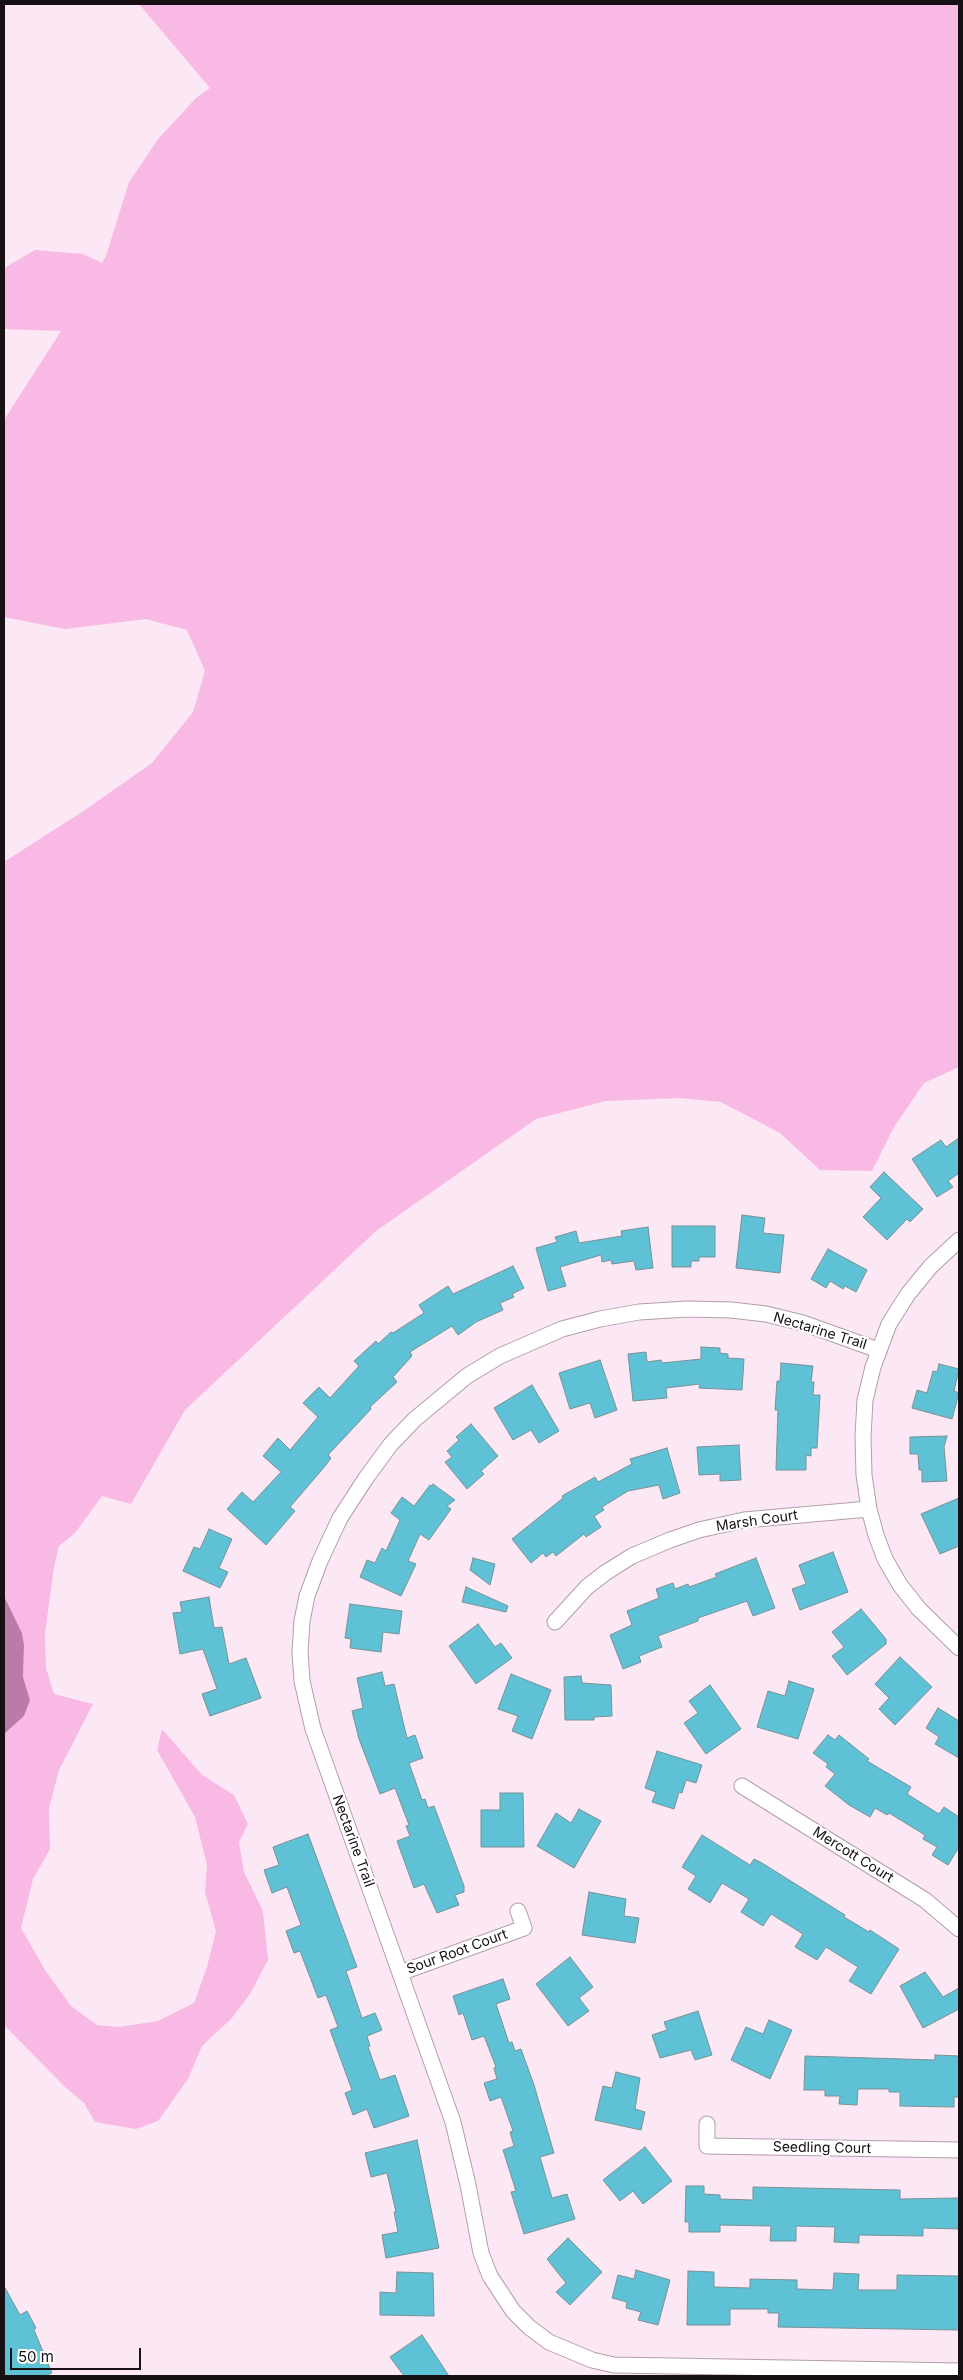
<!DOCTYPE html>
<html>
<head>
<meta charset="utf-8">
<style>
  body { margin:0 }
  #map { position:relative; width:963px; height:2380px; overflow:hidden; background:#fce7f4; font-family:Inter,sans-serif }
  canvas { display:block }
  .frame { position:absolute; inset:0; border:5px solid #171015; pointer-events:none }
  .scale { position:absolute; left:10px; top:2348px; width:131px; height:22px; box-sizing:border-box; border:2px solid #171015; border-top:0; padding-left:6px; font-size:15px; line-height:18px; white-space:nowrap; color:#171015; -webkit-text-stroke:4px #fff; paint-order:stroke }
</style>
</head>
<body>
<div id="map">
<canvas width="963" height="2380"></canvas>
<div class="frame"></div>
<div class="scale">50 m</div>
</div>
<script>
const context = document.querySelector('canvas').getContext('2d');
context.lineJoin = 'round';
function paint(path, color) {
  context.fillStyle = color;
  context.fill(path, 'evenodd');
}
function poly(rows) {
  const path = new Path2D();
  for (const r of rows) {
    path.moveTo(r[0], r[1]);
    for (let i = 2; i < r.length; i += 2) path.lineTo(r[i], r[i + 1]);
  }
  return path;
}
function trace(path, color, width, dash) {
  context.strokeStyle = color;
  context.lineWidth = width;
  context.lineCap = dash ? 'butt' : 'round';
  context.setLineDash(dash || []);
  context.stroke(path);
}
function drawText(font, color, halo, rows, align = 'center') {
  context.font = font + ' Inter,sans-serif';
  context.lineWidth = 4;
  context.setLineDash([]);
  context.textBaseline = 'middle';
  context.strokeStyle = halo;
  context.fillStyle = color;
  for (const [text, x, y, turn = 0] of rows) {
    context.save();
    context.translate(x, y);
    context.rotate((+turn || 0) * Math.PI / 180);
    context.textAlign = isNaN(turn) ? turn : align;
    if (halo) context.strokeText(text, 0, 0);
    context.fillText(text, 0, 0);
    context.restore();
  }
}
paint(poly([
  [139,4,959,4,959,1067,924,1083,894,1127,872,1171,820,1170,780,1133,721,1102,680,1098,606,1101,536,1119,376,1231,185,1410,131,1504,102,1496,75,1533,59,1546,54,1567,45,1633,46,1668,54,1694,93,1704,59,1770,49,1808,50,1849,33,1879,21,1928,45,1970,71,2006,97,2025,119,2027,158,2021,194,2003,207,1967,216,1931,205,1892,207,1865,195,1817,157,1750,162,1729,202,1775,234,1795,248,1824,239,1842,244,1872,263,1911,268,1960,250,1994,231,2019,202,2046,188,2079,158,2121,136,2129,95,2122,84,2103,64,2086,4,2025,4,1734,24,1716,30,1700,23,1677,24,1645,22,1633,4,1596,4,862,85,810,152,763,193,712,205,671,187,630,146,619,65,629,4,617,4,420,61,331,4,329,4,268,35,250,83,254,102,263,106,256,129,182,159,138,196,98,210,88]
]), '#f8b9e4');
paint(poly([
  [4,1596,22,1633,24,1645,23,1677,30,1700,24,1716,4,1734,4,1740]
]), '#ba7ba7');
const building = poly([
  [959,1138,959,1173,948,1181,953,1187,937,1197,912,1159,941,1140,946,1147,959,1138],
  [884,1172,923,1209,910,1222,907,1219,887,1240,863,1217,881,1198,870,1187,884,1172],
  [742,1215,765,1218,763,1233,784,1235,780,1273,736,1268,742,1215],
  [672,1226,715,1226,715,1257,699,1257,699,1261,691,1261,691,1267,672,1267,672,1226],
  [648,1227,653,1268,636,1270,634,1261,612,1264,611,1260,602,1262,601,1255,560,1267,566,1286,548,1291,536,1248,557,1242,555,1237,576,1231,579,1243,622,1236,621,1231,648,1227],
  [828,1249,867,1270,856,1292,845,1286,843,1289,830,1281,826,1288,811,1279,828,1249],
  [513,1266,524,1288,512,1294,514,1297,500,1303,503,1310,476,1322,458,1335,452,1326,410,1352,412,1356,393,1377,397,1382,370,1407,371,1409,328,1455,331,1458,326,1465,290,1507,295,1511,266,1545,227,1509,242,1492,253,1502,281,1472,263,1456,278,1438,290,1450,318,1417,303,1403,319,1387,330,1398,359,1366,354,1361,376,1341,378,1344,391,1332,393,1333,424,1313,419,1305,448,1286,453,1294,513,1266],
  [701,1347,720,1348,720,1353,728,1354,728,1358,744,1359,742,1390,699,1388,700,1384,666,1388,667,1398,633,1401,628,1354,646,1352,647,1362,661,1360,662,1363,701,1359,701,1347],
  [600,1360,617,1410,595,1418,590,1403,570,1409,559,1373,600,1360],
  [781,1363,813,1366,811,1382,814,1382,813,1395,820,1395,817,1448,811,1448,811,1456,806,1455,806,1470,776,1470,778,1410,775,1410,777,1381,780,1381,781,1363],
  [939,1364,959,1369,954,1391,959,1393,952,1419,912,1408,917,1390,927,1393,933,1371,937,1372,939,1364],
  [532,1385,559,1431,539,1443,531,1430,513,1440,494,1408,532,1385],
  [471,1424,498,1456,481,1471,484,1474,467,1489,445,1462,452,1457,447,1451,459,1440,456,1437,471,1424],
  [947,1436,944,1447,947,1481,922,1482,922,1470,919,1470,918,1454,910,1454,910,1437,947,1436],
  [739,1445,741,1480,720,1481,720,1474,699,1475,697,1447,739,1445],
  [667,1448,680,1493,663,1499,659,1485,628,1491,602,1507,604,1510,594,1516,601,1527,586,1537,584,1534,556,1556,553,1552,546,1557,543,1553,531,1563,512,1539,563,1498,562,1496,595,1477,598,1482,632,1464,630,1459,667,1448],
  [433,1484,455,1500,447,1506,451,1509,429,1540,420,1534,408,1561,416,1564,401,1596,360,1577,367,1560,375,1563,382,1548,386,1551,400,1520,391,1513,402,1497,414,1506,430,1485,432,1486,433,1484],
  [959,1498,959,1546,940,1554,921,1514,959,1498],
  [209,1529,232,1539,219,1568,228,1572,220,1588,183,1571,194,1547,200,1549,209,1529],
  [833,1552,848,1592,800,1610,792,1589,806,1584,799,1565,833,1552],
  [473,1558,495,1564,490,1585,470,1570,473,1558],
  [756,1558,775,1608,753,1616,747,1601,698,1618,698,1621,658,1636,662,1647,639,1656,641,1662,623,1669,610,1635,632,1625,627,1611,659,1598,656,1589,673,1583,675,1589,688,1584,689,1587,717,1577,715,1574,756,1558],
  [466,1587,508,1606,506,1612,462,1602,466,1587],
  [209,1597,214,1628,222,1627,229,1664,246,1658,261,1698,210,1716,202,1694,217,1689,203,1649,180,1654,173,1613,182,1612,180,1602,209,1597],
  [350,1604,402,1611,399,1634,383,1632,381,1652,350,1648,351,1639,345,1638,350,1604],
  [861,1609,886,1639,886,1644,847,1675,832,1656,844,1647,832,1632,861,1609],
  [478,1624,495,1647,501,1643,512,1658,476,1684,449,1646,478,1624],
  [900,1657,932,1687,895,1725,879,1709,889,1698,875,1684,900,1657],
  [382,1672,385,1686,394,1684,407,1738,415,1735,423,1758,409,1763,422,1800,425,1799,428,1808,434,1806,464,1886,464,1892,455,1895,459,1905,437,1913,424,1884,414,1888,397,1841,410,1836,406,1826,409,1825,395,1788,380,1794,359,1739,352,1711,363,1708,357,1678,382,1672],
  [511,1674,551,1690,532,1739,512,1731,518,1716,498,1709,511,1674],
  [581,1676,582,1683,611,1685,612,1716,594,1717,594,1720,565,1720,564,1677,581,1676],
  [789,1681,814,1689,798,1739,757,1727,768,1691,785,1696,789,1681],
  [710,1685,741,1729,706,1754,684,1723,698,1713,689,1701,710,1685],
  [938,1708,959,1721,959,1758,935,1744,939,1737,926,1728,938,1708],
  [828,1735,835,1740,839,1735,869,1759,867,1761,911,1787,907,1794,939,1814,944,1807,959,1817,959,1847,948,1865,932,1855,937,1847,923,1839,925,1835,889,1813,887,1815,875,1808,870,1817,849,1805,825,1786,835,1774,826,1767,828,1764,813,1753,828,1735],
  [657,1751,702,1765,696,1783,686,1780,682,1793,679,1792,674,1809,652,1802,656,1792,645,1788,657,1751],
  [500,1793,523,1793,524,1847,481,1847,481,1810,500,1810,500,1793],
  [579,1809,601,1821,574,1868,537,1846,556,1813,571,1823,579,1809],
  [308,1834,357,1967,346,1971,362,2018,375,2013,382,2030,367,2036,370,2046,368,2047,380,2080,395,2075,409,2116,374,2128,367,2109,353,2115,345,2093,352,2090,330,2030,338,2027,326,1995,318,1998,300,1951,294,1953,286,1931,301,1925,287,1887,272,1893,264,1870,279,1865,273,1847,308,1834],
  [702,1835,750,1865,754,1859,762,1863,845,1915,844,1917,869,1932,870,1930,899,1949,871,1994,849,1981,858,1967,826,1947,817,1960,795,1947,803,1934,771,1914,763,1926,741,1912,749,1899,722,1883,710,1903,688,1889,696,1876,682,1867,702,1835],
  [589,1892,626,1899,624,1916,639,1918,635,1943,582,1935,589,1892],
  [570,1957,593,1987,579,1998,589,2011,568,2026,536,1984,570,1957],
  [925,1972,943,1997,959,1988,959,2009,923,2028,900,1986,925,1972],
  [503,1979,510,1999,496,2004,509,2043,512,2042,515,2051,521,2049,534,2085,554,2153,540,2157,552,2198,567,2194,575,2219,524,2234,511,2192,516,2191,503,2150,514,2146,510,2132,513,2131,501,2097,490,2101,484,2083,497,2079,494,2068,496,2067,484,2036,472,2040,463,2013,459,2015,453,1996,503,1979],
  [698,2011,712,2055,695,2060,691,2050,660,2058,652,2035,667,2030,664,2022,698,2011],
  [769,2020,792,2030,770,2079,731,2060,746,2027,763,2034,769,2020],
  [935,2055,959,2056,959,2097,954,2097,954,2107,900,2106,900,2092,889,2092,889,2089,858,2089,857,2105,839,2104,840,2096,825,2096,825,2090,804,2090,805,2056,935,2060,935,2055],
  [616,2072,640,2078,635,2109,645,2112,641,2130,595,2120,603,2086,612,2088,616,2072],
  [417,2140,439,2248,386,2258,382,2235,398,2232,394,2212,396,2212,387,2173,371,2177,365,2153,417,2140],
  [645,2147,672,2181,643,2204,633,2191,620,2201,603,2180,645,2147],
  [686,2186,704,2186,704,2194,720,2195,720,2199,753,2200,753,2187,900,2190,900,2199,959,2198,959,2229,923,2228,923,2236,859,2235,859,2243,834,2242,835,2227,796,2226,796,2241,770,2241,771,2226,720,2225,720,2232,689,2232,689,2222,685,2222,686,2186],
  [568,2238,602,2272,570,2305,556,2292,566,2283,547,2259,568,2238],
  [636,2270,670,2280,658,2325,638,2320,641,2312,626,2308,627,2302,612,2298,618,2275,634,2279,636,2270],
  [688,2271,714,2272,714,2287,750,2288,750,2279,797,2280,797,2289,833,2290,834,2273,859,2274,858,2290,897,2290,897,2275,959,2276,959,2330,778,2327,779,2313,768,2313,768,2309,730,2309,730,2325,687,2325,688,2271],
  [397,2272,433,2273,434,2316,380,2315,380,2292,396,2293,397,2272],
  [4,2286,20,2315,27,2311,36,2328,34,2330,52,2373,44,2376,4,2376,4,2286],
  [422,2335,432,2350,449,2376,404,2376,390,2357,422,2335]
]);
paint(building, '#5ec1d5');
trace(building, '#799196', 1);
const street = poly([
  [959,1240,931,1266,908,1294,889,1324,873,1367,865,1400,863,1437,864,1475,869,1509,876,1535,885,1559,900,1585,919,1609,959,1648],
  [878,1350,803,1323,766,1314,731,1310,687,1309,639,1312,600,1319,562,1329,500,1356,467,1376,415,1419,391,1444,366,1478,340,1518,320,1561,307,1596,302,1621,300,1652,302,1681,313,1729,453,2122,468,2185,481,2253,490,2276,513,2311,529,2327,549,2342,592,2360,614,2365,959,2371],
  [555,1622,587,1587,605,1573,632,1556,670,1540,699,1530,744,1520,869,1509],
  [742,1786,925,1900,959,1929],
  [400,1973,524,1928,518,1911],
  [707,2124,707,2146,959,2150]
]);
trace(street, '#b29eab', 17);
trace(street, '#fff', 15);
drawText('14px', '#171015', '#fff', [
  ["Nectarine Trail",820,1331,17],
  ["Marsh Court",757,1521,-8],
  ["Nectarine Trail",353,1841,70],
  ["Mercott Court",853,1855,32],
  ["Sour Root Court",457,1952,-20],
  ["Seedling Court",822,2148,1]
]);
</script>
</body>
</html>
